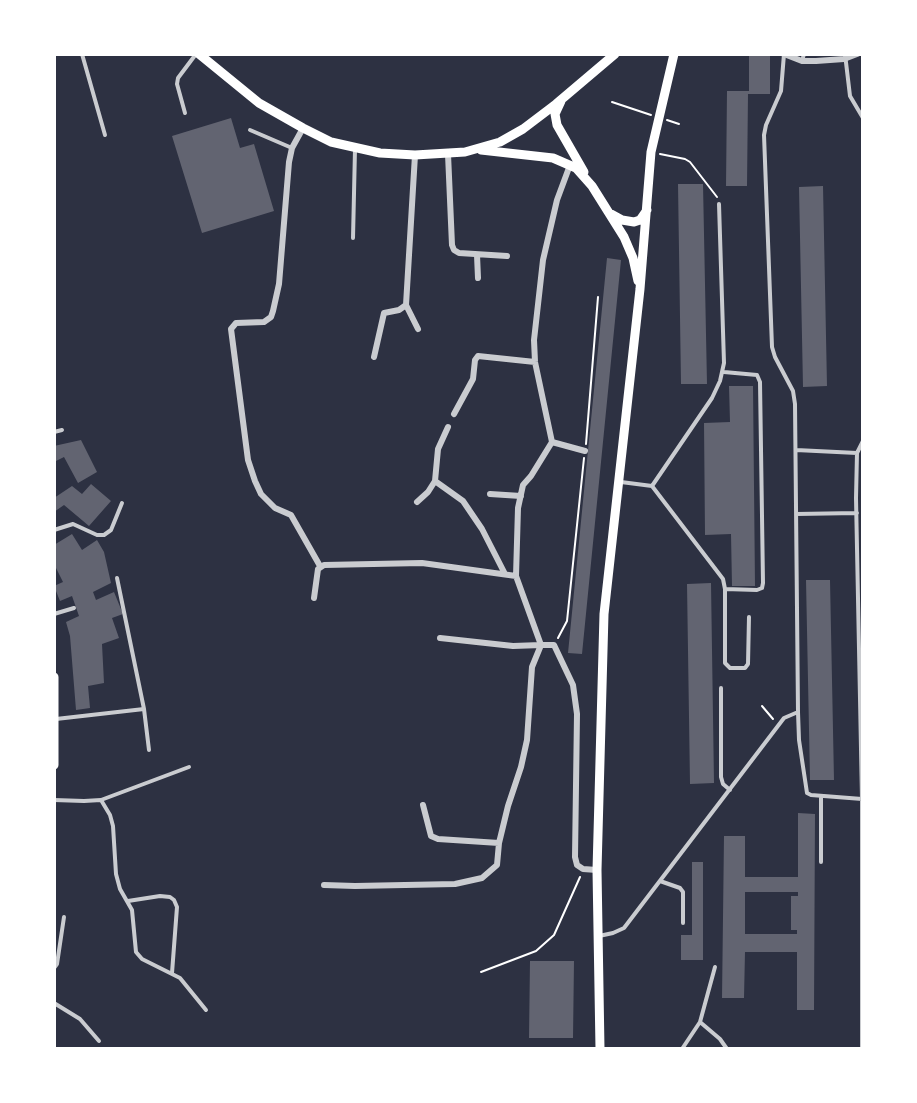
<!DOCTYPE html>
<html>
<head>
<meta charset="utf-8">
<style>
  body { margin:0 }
  #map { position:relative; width:917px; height:1103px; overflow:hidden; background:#2d3142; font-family:Barlow,sans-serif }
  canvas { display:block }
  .frame { position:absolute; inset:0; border:56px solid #fff; pointer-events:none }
</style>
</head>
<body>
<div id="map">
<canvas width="917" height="1103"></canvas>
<div class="frame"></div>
</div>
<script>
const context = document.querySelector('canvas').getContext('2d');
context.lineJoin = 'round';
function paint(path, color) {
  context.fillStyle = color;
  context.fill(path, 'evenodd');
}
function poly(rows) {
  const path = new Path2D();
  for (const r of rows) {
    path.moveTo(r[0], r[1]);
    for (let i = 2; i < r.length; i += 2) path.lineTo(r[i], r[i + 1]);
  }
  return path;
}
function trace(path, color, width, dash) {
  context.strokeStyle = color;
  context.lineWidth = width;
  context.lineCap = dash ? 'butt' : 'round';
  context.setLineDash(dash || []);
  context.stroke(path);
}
paint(poly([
  [749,54,770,54,770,94,748,94,747,186,726,186,727,91,749,91],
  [231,118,240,148,254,144,274,211,202,233,172,136],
  [678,184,703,184,707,384,681,384],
  [823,186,827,386,803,387,799,187],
  [607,258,621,260,582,654,568,653],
  [729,386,753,386,755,586,732,586,731,534,705,535,704,423,730,422],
  [81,440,97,472,78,483,64,457,54,462,54,446],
  [91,484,111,501,89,526,64,505,54,512,54,498,72,486,82,494],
  [72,534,82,550,97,540,104,552,111,583,93,592,96,600,114,592,123,614,112,618,119,638,102,644,104,683,88,686,90,708,76,710,70,636,66,622,79,616,72,596,60,601,54,586,63,582,54,564,54,545],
  [806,580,830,580,834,780,810,780],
  [711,583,714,783,690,784,687,584],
  [798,813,815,814,814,1010,797,1010,797,952,745,952,744,998,722,998,724,836,745,836,745,877,798,877],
  [745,892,798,892,798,896,791,896,791,930,797,930,797,934,745,934],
  [692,862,703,862,703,960,681,960,681,935,692,935],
  [530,961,574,961,573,1038,529,1038]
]), '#626471');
trace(poly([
  [612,102,651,115],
  [667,120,679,124],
  [660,154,685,159,690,162,717,197],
  [586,444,598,297],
  [558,638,567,621,584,458],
  [762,706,773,719],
  [481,972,536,951,554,935,580,877]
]), '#fff', 2);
trace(poly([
  [82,54,105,135],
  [845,54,850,96,863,118],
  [802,61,804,54],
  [185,113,177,84,178,78,196,54],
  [250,130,292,148],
  [353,238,355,149],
  [724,372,757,375,760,382,763,583,762,588,757,590,725,589],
  [54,432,62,430],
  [796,450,857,453],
  [621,482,652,486,712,398,720,381,724,363,719,204],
  [652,486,723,579,725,589,725,663,730,668,745,668,748,664,749,617],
  [796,514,857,513],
  [54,530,73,524,97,535,104,535,111,530,122,503],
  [54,614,74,608],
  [721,688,721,777,723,784,730,790],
  [144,709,149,750],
  [798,712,799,740,807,793,811,795,862,799],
  [56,719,144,709,117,578],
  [821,796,821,862],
  [54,800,84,801,101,800,110,815,113,826,116,874,120,889,132,910,136,952,142,959,180,978,206,1010],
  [101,800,189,767],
  [660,881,680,888,683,892,683,923],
  [128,901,160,896,170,897,174,900,177,907,172,973],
  [599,936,613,933,624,928,784,718,798,712,795,404,793,391,775,357,772,347,764,135,766,125,781,91,784,54],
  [54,968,57,964,64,917],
  [54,1003,80,1019,99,1041],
  [700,1022,720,1039,727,1049],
  [682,1049,700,1022,715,967],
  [862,1049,862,799,856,498,857,453,863,441]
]), '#caccd0', 4);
trace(poly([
  [784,54,802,61,816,61,844,59,857,54],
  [303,128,292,148,289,162,279,284,273,311,271,317,264,322,236,323,231,329,248,460,255,481,261,494,275,508,291,515,320,566],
  [448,154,452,245,454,250,459,253,507,256],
  [570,165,557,200,543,260,534,340,535,362,552,442,531,476,523,485,518,508,516,576,541,645,554,645,573,685,577,714,575,857,577,865,583,869,597,870],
  [477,255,478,278],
  [406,305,418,329],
  [374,357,384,313,399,310,406,305,415,155],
  [454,414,473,379,475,360,478,356,535,362],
  [552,442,585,451],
  [435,481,463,501,482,529,505,574],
  [490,494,521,496],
  [417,502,428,492,435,481,438,449,448,427],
  [314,598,318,569,324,565,422,563,516,576],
  [423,805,431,836,438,839,499,843],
  [324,885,355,886,455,884,482,878,497,865,499,843,508,806,521,767,527,740,532,667,541,645,513,646,440,638]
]), '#caccd0', 6);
trace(poly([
  [199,54,259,103,303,128,331,142,380,153,415,155,465,152,500,142,523,129,556,104,615,54],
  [561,101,555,114,557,125,584,172],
  [481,150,553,158,576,168,592,186,624,237,633,258,638,281],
  [611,214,622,220,634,222,640,220,647,210],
  [54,677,54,765],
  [600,1049,597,870,604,614,640,289,651,152,674,54]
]), '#fff', 9);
</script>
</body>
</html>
